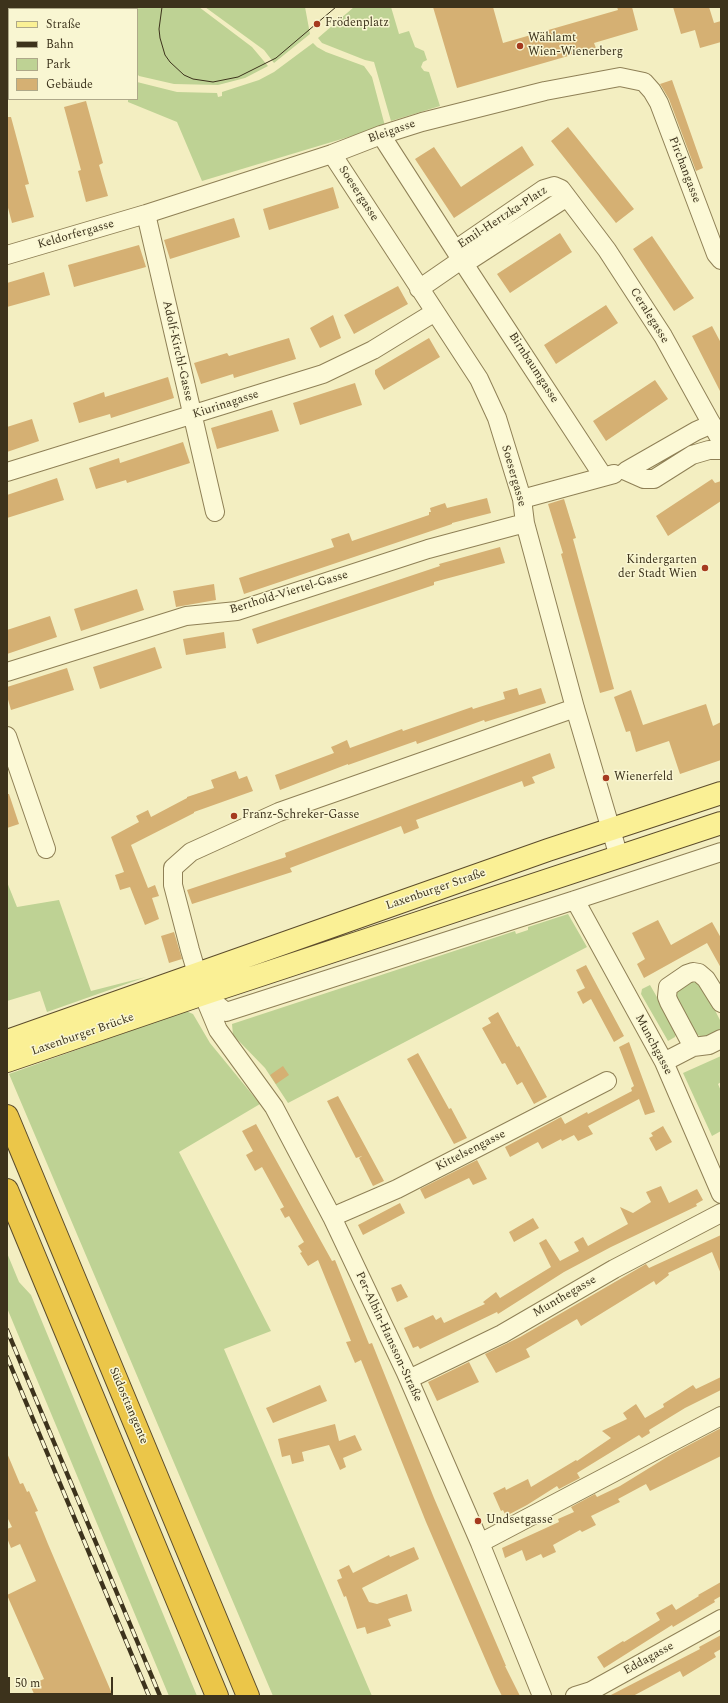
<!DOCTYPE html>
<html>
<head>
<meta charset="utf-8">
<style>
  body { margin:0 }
  #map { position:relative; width:728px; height:1703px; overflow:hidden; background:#f3eec1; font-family:Spectral,serif }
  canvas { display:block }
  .frame { position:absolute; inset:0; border:8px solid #3d331c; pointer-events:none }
  .legend { position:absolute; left:8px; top:8px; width:130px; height:92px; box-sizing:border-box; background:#f9f6d2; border:1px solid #aea889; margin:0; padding:5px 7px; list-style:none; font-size:12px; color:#3d331c }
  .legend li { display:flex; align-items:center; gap:8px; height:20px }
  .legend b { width:20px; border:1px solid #aea889 }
  .scale { position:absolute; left:8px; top:1677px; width:105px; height:18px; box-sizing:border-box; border:2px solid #3d331c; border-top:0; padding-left:5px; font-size:12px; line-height:14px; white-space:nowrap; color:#3d331c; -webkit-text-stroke:3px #f9f6d2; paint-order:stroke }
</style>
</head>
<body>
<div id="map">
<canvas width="728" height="1703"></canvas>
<div class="frame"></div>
<ul class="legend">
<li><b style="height:5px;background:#faf095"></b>Straße</li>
<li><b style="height:5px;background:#3d331c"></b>Bahn</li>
<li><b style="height:11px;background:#bed294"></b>Park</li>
<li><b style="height:11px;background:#d5b073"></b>Gebäude</li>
</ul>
<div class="scale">50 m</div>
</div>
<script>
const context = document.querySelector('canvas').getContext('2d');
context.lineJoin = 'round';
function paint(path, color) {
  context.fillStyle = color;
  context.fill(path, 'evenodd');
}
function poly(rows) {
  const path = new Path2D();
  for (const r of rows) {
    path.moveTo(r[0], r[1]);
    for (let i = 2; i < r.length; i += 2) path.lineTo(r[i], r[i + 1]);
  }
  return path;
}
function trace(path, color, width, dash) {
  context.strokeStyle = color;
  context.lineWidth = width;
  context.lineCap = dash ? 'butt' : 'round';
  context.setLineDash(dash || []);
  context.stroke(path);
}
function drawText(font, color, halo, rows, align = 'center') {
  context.font = font + ' Spectral,serif';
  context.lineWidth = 3;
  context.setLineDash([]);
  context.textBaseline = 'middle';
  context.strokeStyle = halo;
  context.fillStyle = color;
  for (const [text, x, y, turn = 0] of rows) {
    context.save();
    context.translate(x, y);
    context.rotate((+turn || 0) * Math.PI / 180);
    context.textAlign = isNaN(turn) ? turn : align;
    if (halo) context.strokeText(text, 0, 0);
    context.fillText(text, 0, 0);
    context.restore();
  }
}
paint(poly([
  [120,7,199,7,252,47,268,66,245,78,218,85,174,84,139,76,137,74,137,9,134,8,119,9],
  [205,7,305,7,310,34,274,63,264,50],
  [354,7,391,7,399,34,409,31,415,47,424,51,427,60,423,62,421,67,424,71,429,72,440,106,391,121,374,62,365,60,322,43,318,38],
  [313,43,317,47,326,52,364,66,372,77,385,126,202,181,177,122,128,102,128,99,137,99,137,82,177,92,217,93,218,97,222,96,222,92,259,80,274,72],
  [7,882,17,907,59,900,91,991,146,977,47,1012,40,991,7,1001],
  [568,914,587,947,288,1103,265,1068,233,1035,232,1024,515,931,516,934,528,930,528,927],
  [691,980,698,981,702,985,721,1022,720,1030,708,1037,702,1037,696,1034,676,1000,676,990],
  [650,985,677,1032,675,1037,668,1041,641,994,642,989],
  [186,1011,193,1014,210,1043,260,1104,179,1152,271,1331,224,1349,372,1696,273,1696,9,1074],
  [721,1056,721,1082,718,1084,721,1091,721,1131,712,1136,683,1073],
  [7,1253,19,1282,31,1295,197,1696,169,1696,7,1308]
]), '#bed294');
paint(poly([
  [433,7,493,7,503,43,618,10,617,7,632,7,638,30,594,43,596,48,457,88],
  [673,7,709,7,714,23,721,21,721,42,700,48,695,30,681,34],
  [672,80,703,168,696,171,669,99,660,84],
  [86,101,103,163,99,165,108,196,86,202,78,171,81,170,64,107],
  [7,117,11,117,29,184,25,185,34,217,12,223,7,204],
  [568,127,634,209,616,223,551,141],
  [522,146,534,165,454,218,415,159,434,147,461,187],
  [333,187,339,208,269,230,263,209],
  [234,218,240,237,170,259,164,240],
  [560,233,572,252,510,293,497,274],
  [652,236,694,298,674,311,633,249],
  [139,245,146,267,74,287,68,265],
  [44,272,50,295,7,307,7,283],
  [398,286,408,304,354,334,344,315],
  [606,305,618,323,556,364,544,345],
  [333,315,341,338,320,348,310,328],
  [712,326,721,343,721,393,692,336],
  [289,338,296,359,234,378,233,374,201,384,194,363,227,353,229,356],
  [429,338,440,357,384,390,375,374,375,370],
  [168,377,174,398,111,418,110,414,79,423,73,403,104,392,105,397],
  [655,380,668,399,606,441,593,421],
  [355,383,362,405,300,425,293,403],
  [272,410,279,431,217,449,211,428],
  [32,419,39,441,7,452,7,427],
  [183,442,190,463,127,483,126,480,96,489,89,468,119,458,120,463],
  [57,478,64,500,7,518,7,495],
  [712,479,715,483,721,481,721,501,668,536,656,516],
  [487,498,491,513,452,523,452,524,244,594,239,578,334,547,331,539,349,533,352,541,429,515,429,512,431,512,430,508,445,503,447,508],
  [564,499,576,538,573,539,614,689,600,693,561,554,563,553,548,504],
  [500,547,505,563,434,582,434,585,257,644,252,629,440,566,439,564],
  [214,584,216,600,176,607,173,591],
  [137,589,144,610,81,631,74,609],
  [50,616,57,637,7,654,7,630],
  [224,632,226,648,186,655,183,639],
  [155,647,162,668,100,689,93,667],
  [67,668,74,690,11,710,7,696,7,687],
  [517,688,519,695,541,688,546,703,485,722,484,720,417,744,416,741,348,765,348,764,280,790,275,775,334,753,331,747,336,745,347,740,350,748,402,729,403,731,472,707,473,709,505,699,503,692],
  [631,690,643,725,706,704,713,726,721,722,721,760,680,774,669,741,636,752,630,731,626,732,614,697],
  [550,753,555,768,532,777,535,783,524,787,522,781,416,820,419,828,404,834,401,826,290,868,292,872,192,904,187,890,286,857,285,853],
  [236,771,239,779,247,776,253,791,194,812,194,813,131,845,148,888,155,885,159,896,152,898,159,919,145,925,130,887,120,890,115,875,124,872,111,837,139,822,136,816,148,810,151,817,187,798,187,797,214,788,211,780],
  [7,794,9,794,19,824,7,828],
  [658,920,671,945,712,922,721,938,721,968,707,943,644,978,637,964,645,959,632,933],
  [174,932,182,959,169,963,161,936],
  [586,965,624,1036,614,1042,591,999,583,1004,577,992,585,988,576,970],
  [498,1012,517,1047,519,1046,547,1097,534,1104,522,1082,517,1085,505,1063,502,1064,482,1028,491,1023,488,1018],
  [629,1042,655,1112,645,1115,639,1099,588,1126,593,1134,578,1141,574,1135,562,1141,561,1139,542,1149,538,1142,510,1157,505,1147,561,1117,565,1124,587,1112,588,1114,632,1091,631,1088,634,1086,619,1047],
  [418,1053,449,1109,451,1108,467,1138,454,1144,407,1059],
  [283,1066,289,1075,276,1084,270,1075],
  [338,1096,384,1181,373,1186,359,1158,362,1156,356,1158,327,1101],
  [256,1124,332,1261,335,1260,369,1344,372,1343,434,1498,506,1666,505,1666,520,1696,502,1696,496,1684,426,1522,361,1360,355,1363,346,1342,351,1341,318,1260,308,1266,300,1253,302,1252,298,1246,304,1242,289,1216,285,1218,280,1209,284,1207,262,1167,255,1171,246,1155,253,1151,242,1131],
  [663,1126,672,1142,656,1151,649,1138,653,1136,651,1133],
  [477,1160,487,1179,473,1185,469,1178,425,1199,420,1189],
  [661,1186,669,1203,697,1189,703,1200,696,1204,697,1206,611,1247,564,1272,498,1314,497,1312,420,1349,418,1346,413,1348,404,1328,433,1315,436,1320,441,1317,444,1323,485,1304,483,1302,496,1292,500,1298,551,1267,539,1243,546,1239,560,1261,579,1251,574,1242,583,1237,588,1246,628,1224,620,1207,633,1213,651,1202,646,1192],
  [400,1203,405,1213,363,1235,358,1225],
  [533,1218,539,1228,514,1242,509,1232],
  [721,1235,721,1274,712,1252,668,1273,669,1275,656,1285,654,1281,581,1326,577,1319,526,1349,530,1357,496,1373,485,1354,520,1337,646,1264,649,1268],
  [401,1284,408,1297,397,1302,391,1288],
  [469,1362,479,1382,437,1401,428,1382],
  [721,1377,721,1390,685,1408,649,1430,650,1433,642,1438,639,1435,577,1473,580,1478,559,1489,557,1486,527,1505,506,1516,503,1510,501,1511,493,1493,505,1487,506,1490,528,1479,531,1487,576,1460,577,1461,611,1438,602,1431,627,1419,623,1413,636,1404,645,1418,664,1407,663,1404,693,1385,696,1389],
  [320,1385,327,1401,273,1423,266,1408],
  [335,1424,339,1441,355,1435,362,1450,343,1458,346,1467,340,1470,329,1445,302,1452,304,1461,292,1464,290,1455,282,1457,278,1439],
  [721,1428,721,1456,650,1491,646,1484,618,1499,620,1502,591,1516,596,1525,582,1532,580,1530,553,1545,556,1552,543,1558,541,1554,526,1561,522,1550,505,1558,502,1548,559,1522,558,1519,574,1512,571,1507,595,1494,597,1497,620,1486,672,1454],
  [7,1453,20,1484,23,1483,27,1492,29,1491,38,1511,35,1512,48,1544,113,1696,35,1696,30,1685,44,1679,7,1595,36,1581,20,1544,11,1548,7,1538,7,1529,12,1527,7,1517],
  [414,1547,419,1559,362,1588,369,1602,377,1604,407,1594,412,1611,388,1619,391,1626,367,1634,365,1627,357,1629,346,1596,344,1597,337,1580,342,1578,339,1570,349,1565,353,1573,389,1555,390,1557],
  [721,1582,721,1596,714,1600,715,1602,673,1627,672,1625,604,1668,597,1657,623,1641,624,1642,660,1620,656,1613,672,1604,676,1610,699,1596,698,1595],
  [721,1635,721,1649,714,1653,716,1657,683,1677,680,1671,633,1696,609,1696,700,1649,699,1647]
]), '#d5b073');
const minor = poly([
  [381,135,455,250,603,476],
  [332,154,479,379,497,418,522,499,525,523,575,708,619,857],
  [146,214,215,512],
  [455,250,544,189,554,186,561,189,607,250,663,336,721,441],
  [7,255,146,214,332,154,381,135,422,122,545,91,620,77,644,82,652,91,659,103,716,254,721,260],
  [464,264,567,197],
  [419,289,461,260],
  [712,424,696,431,626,471,644,479,654,479,692,455,709,450,721,450],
  [7,472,323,374,373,350,435,312],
  [522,499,614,474],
  [7,672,186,616,237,611,428,549,525,523],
  [7,736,46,849],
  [575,900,664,1062,721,1194],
  [205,995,226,1012,575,900,721,852],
  [693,1047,669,1002,667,997,668,987,687,974,693,972,699,973,706,979,721,1003],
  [664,1062,693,1047,709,1045,721,1039],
  [332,1217,397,1189,607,1081],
  [409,1379,502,1334,614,1269,721,1213],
  [480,1543,721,1416],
  [542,1696,480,1543,406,1373,332,1217,274,1107,218,1030,203,994,190,950,173,885,173,868,191,852,279,812,575,708],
  [575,1696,591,1691,721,1619]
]);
const major = poly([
  [7,1041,548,850,721,793],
  [7,1061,203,994,721,823]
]);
const highway = poly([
  [7,1116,248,1696],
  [7,1190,217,1696]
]);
trace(minor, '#8f8056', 20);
trace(major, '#5c4c2b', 24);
trace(highway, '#5c4c2b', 24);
trace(minor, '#fcf9d6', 18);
trace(major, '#faf095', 22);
trace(highway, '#ebc649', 22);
trace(poly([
  [162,7,159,29,160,38,165,55,170,62,184,75,193,79,213,82,238,77,276,58,336,7]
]), '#3d331c', 1);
const rail = poly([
  [7,1330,160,1696],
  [7,1357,149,1696]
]);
trace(rail, '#3d331c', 4.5);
trace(rail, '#f9f6d2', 3, [9]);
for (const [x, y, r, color] of [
  [317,24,4,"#a53a1f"],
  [520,46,4,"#a53a1f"],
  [705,568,4,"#a53a1f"],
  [606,778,4,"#a53a1f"],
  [234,816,4,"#a53a1f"],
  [478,1521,4,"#a53a1f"]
]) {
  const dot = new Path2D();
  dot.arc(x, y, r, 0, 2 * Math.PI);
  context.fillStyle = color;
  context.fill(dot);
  trace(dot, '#f9f6d2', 1.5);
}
drawText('12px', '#3d331c', '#f9f6d2', [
  ["Frödenplatz",325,24],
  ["Wählamt",528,39],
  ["Wien-Wienerberg",528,53],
  ["Kindergarten",697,561,"right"],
  ["der Stadt Wien",697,575,"right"],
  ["Wienerfeld",614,778],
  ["Franz-Schreker-Gasse",242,816],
  ["Undsetgasse",486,1521]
], 'left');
drawText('12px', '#3d331c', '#f9f6d2', [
  ["Bleigasse",392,132,-19],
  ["Pirchangasse",684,170,69],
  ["Soesergasse",358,194,57],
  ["Emil-Hertzka-Platz",503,218,-33],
  ["Keldorfergasse",76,235,-16],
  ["Ceralegasse",649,316,58],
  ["Adolf-Kirchl-Gasse",177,351,77],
  ["Birnbaumgasse",533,368,57],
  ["Kiurinagasse",226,405,-18],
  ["Soesergasse",513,476,74],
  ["Berthold-Viertel-Gasse",289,593,-17],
  ["Laxenburger Straße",436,890,-19],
  ["Laxenburger Brücke",83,1035,-19],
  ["Munchgasse",653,1045,62],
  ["Kittelsengasse",471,1151,-27],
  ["Munthegasse",565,1297,-30],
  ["Per-Albin-Hansson-Straße",388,1337,65],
  ["Südosttangente",128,1406,67],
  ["Eddagasse",649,1659,-29]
]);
</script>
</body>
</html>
